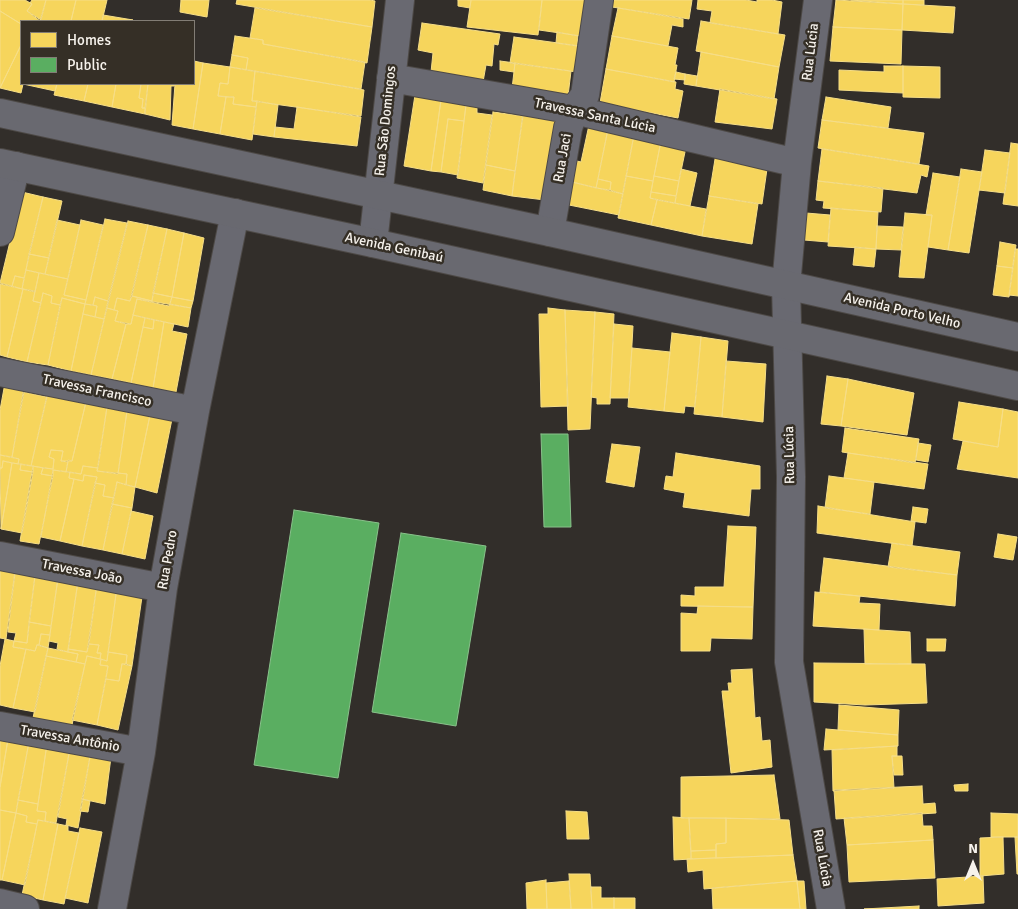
<!DOCTYPE html>
<html>
<head>
<meta charset="utf-8">
<style>
  body { margin:0 }
  #map { position:relative; width:1018px; height:909px; overflow:hidden; background:#322e2a; font-family:Signika,sans-serif }
  canvas { display:block }
  .legend { position:absolute; left:20px; top:20px; width:175px; height:65px; box-sizing:border-box; background:#352f26; border:1px solid #827d75; margin:0; padding:6px 9px; list-style:none; font-size:15px; color:#f6f2ec }
  .legend li { display:flex; align-items:center; gap:10px; height:25px }
  .legend b { width:25px; border:1px solid #827d75 }
  .north { position:absolute; left:948px; top:839px; width:50px; height:50px; -webkit-text-stroke:4px #352f26; paint-order:stroke; rotate:0deg; font-size:14px; font-weight:700; line-height:20px; text-align:center; color:#f6f2ec }
  .north::after { content:''; display:block; margin:auto; width:18px; height:22px; background:#f6f2ec; clip-path:polygon(50% 0,100% 100%,50% 72%,0 100%) }
</style>
</head>
<body>
<div id="map">
<canvas width="1018" height="909"></canvas>
<ul class="legend">
<li><b style="height:14px;background:#f6d55c"></b>Homes</li>
<li><b style="height:14px;background:#5aae61"></b>Public</li>
</ul>
<div class="north">N</div>
</div>
<script>
const context = document.querySelector('canvas').getContext('2d');
context.lineJoin = 'round';
function paint(path, color) {
  context.fillStyle = color;
  context.fill(path, 'evenodd');
}
function poly(rows) {
  const path = new Path2D();
  for (const r of rows) {
    path.moveTo(r[0], r[1]);
    for (let i = 2; i < r.length; i += 2) path.lineTo(r[i], r[i + 1]);
  }
  return path;
}
function trace(path, color, width, dash) {
  context.strokeStyle = color;
  context.lineWidth = width;
  context.lineCap = dash ? 'butt' : 'round';
  context.setLineDash(dash || []);
  context.stroke(path);
}
function drawText(font, color, halo, rows, align = 'center') {
  context.font = font + ' Signika,sans-serif';
  context.lineWidth = 5;
  context.setLineDash([]);
  context.textBaseline = 'middle';
  context.strokeStyle = halo;
  context.fillStyle = color;
  for (const [text, x, y, turn = 0] of rows) {
    context.save();
    context.translate(x, y);
    context.rotate((+turn || 0) * Math.PI / 180);
    context.textAlign = isNaN(turn) ? turn : align;
    if (halo) context.strokeText(text, 0, 0);
    context.fillText(text, 0, 0);
    context.restore();
  }
}
const homes = poly([
  [0,0,25,0,32,4,27,11,40,21,21,21,21,24,0,11,0,0],
  [32,0,46,0,41,20,27,11,32,4,30,3,32,0],
  [46,0,76,0,71,21,40,21,46,0],
  [76,0,107,0,102,21,71,21,76,0],
  [181,0,209,0,207,17,180,12,181,0],
  [237,0,370,0,375,1,372,27,236,4,237,0],
  [458,0,471,0,470,8,458,6,458,0],
  [471,0,542,0,538,35,467,27,471,0],
  [542,0,585,0,581,36,539,30,542,0],
  [613,0,692,0,689,19,612,7,613,0],
  [698,0,746,0,757,2,757,0,772,0,782,2,778,34,710,23,712,11,697,9,698,0],
  [836,0,903,4,902,30,833,27,836,0],
  [851,0,903,0,903,4,851,0],
  [903,0,924,0,924,5,903,4,903,0],
  [903,4,955,7,953,33,902,30,903,4],
  [255,8,372,27,367,63,263,44,263,40,250,38,255,8],
  [618,8,683,19,683,27,672,25,668,46,612,36,618,8],
  [0,11,21,24,21,45,0,88,0,11],
  [103,15,133,20,102,21,103,15],
  [701,21,785,35,779,67,696,51,701,21],
  [422,23,500,34,498,45,494,44,492,66,486,65,483,82,431,72,433,53,418,50,422,23],
  [833,27,902,30,901,64,830,61,833,27],
  [557,32,578,36,577,46,556,43,557,32],
  [235,36,263,40,263,44,365,62,361,89,246,70,248,58,232,55,235,36],
  [612,36,678,48,675,65,677,65,674,82,606,69,612,36],
  [514,37,580,46,577,72,510,63,514,37],
  [21,45,21,84,23,84,21,93,0,88,21,45],
  [701,52,779,67,774,99,696,86,701,52],
  [232,55,248,58,246,70,230,67,232,55],
  [194,61,203,63,193,129,172,125,175,84,194,84,194,61],
  [500,61,515,63,514,72,500,70,500,61],
  [203,63,230,67,228,84,220,83,218,96,226,97,220,134,193,129,203,63],
  [515,63,571,71,568,96,512,89,515,63],
  [884,66,903,66,903,93,839,90,839,70,884,72,884,66],
  [903,66,940,67,940,98,903,97,903,66],
  [230,67,255,71,252,101,257,101,256,107,233,104,234,97,218,96,220,83,228,84,230,67],
  [606,69,676,82,675,89,683,91,678,118,600,103,606,69],
  [255,71,364,90,361,116,252,101,255,71],
  [676,72,685,74,685,80,674,79,676,72],
  [685,74,697,76,696,86,684,84,685,74],
  [23,84,57,84,55,91,23,84],
  [57,84,88,84,84,101,54,95,57,84],
  [88,84,116,84,112,107,84,101,88,84],
  [116,84,141,84,139,98,143,99,142,108,145,108,145,114,112,107,116,84],
  [141,84,148,84,145,108,142,108,143,99,139,98,141,84],
  [148,84,175,84,174,86,171,86,170,120,145,114,148,84],
  [720,89,777,99,772,129,715,122,720,89],
  [415,95,441,100,431,171,404,166,415,95],
  [226,97,234,97,233,104,256,107,252,140,220,134,226,97],
  [826,97,891,107,888,128,822,120,826,97],
  [441,100,466,105,464,121,448,119,441,172,431,171,441,100],
  [257,101,278,105,274,137,253,134,257,101],
  [466,105,477,107,477,113,492,115,483,183,457,178,466,105],
  [297,107,361,117,357,146,274,137,275,127,294,129,297,107],
  [493,112,523,116,515,171,486,165,493,112],
  [523,112,558,116,545,200,512,196,523,112],
  [448,119,464,121,458,175,441,172,448,119],
  [822,120,924,133,919,164,818,148,822,120],
  [589,125,608,129,596,188,568,181,573,160,581,162,589,125],
  [608,129,634,135,623,194,610,190,611,182,598,179,608,129],
  [634,135,661,141,653,181,626,176,634,135],
  [661,141,686,147,679,181,654,176,661,141],
  [1011,143,1018,144,1018,206,1003,204,1011,143],
  [822,149,929,166,927,177,921,175,917,193,818,181,822,149],
  [985,150,1010,153,1005,193,979,190,985,150],
  [716,153,768,162,762,204,709,196,716,153],
  [486,165,515,171,512,196,483,190,486,165],
  [681,169,697,173,690,206,675,203,681,169],
  [961,169,982,172,969,253,948,250,961,169],
  [933,173,960,177,948,250,928,247,932,215,926,215,933,173],
  [626,176,653,181,650,198,657,200,651,225,618,218,626,176],
  [654,176,679,181,676,196,651,192,654,176],
  [598,179,611,182,610,190,596,188,598,179],
  [568,181,623,194,619,215,564,204,568,181],
  [818,181,883,188,881,212,823,208,824,201,816,200,818,181],
  [22,192,43,197,24,278,15,276,12,286,0,283,22,192],
  [651,192,676,196,675,203,650,198,651,192],
  [709,196,758,204,752,244,702,236,709,196],
  [43,197,62,201,49,258,29,254,43,197],
  [657,200,706,209,702,236,651,225,657,200],
  [831,208,878,212,876,249,828,246,831,208],
  [806,213,830,215,828,242,804,240,806,213],
  [905,213,932,215,924,278,899,277,905,213],
  [105,219,127,223,108,301,95,297,93,305,85,304,105,219],
  [57,220,80,225,68,279,45,274,57,220],
  [81,220,103,225,86,300,64,295,81,220],
  [128,221,148,225,130,301,117,298,114,310,107,308,128,221],
  [148,225,167,229,152,301,132,296,148,225],
  [877,226,903,227,901,250,876,249,877,226],
  [167,229,184,233,172,297,153,293,167,229],
  [184,233,204,238,193,301,172,297,184,233],
  [1000,242,1016,245,1013,268,997,266,1000,242],
  [855,247,876,249,874,267,853,265,855,247],
  [1015,249,1018,249,1018,296,1009,295,1015,249],
  [29,254,49,258,45,274,26,270,29,254],
  [997,266,1013,268,1009,297,993,295,997,266],
  [26,270,39,273,35,292,22,289,26,270],
  [39,273,68,279,64,295,86,300,85,304,62,298,60,305,51,303,52,296,43,293,41,303,33,301,39,273],
  [15,276,24,278,22,289,12,286,15,276],
  [0,284,23,289,7,357,0,355,0,284],
  [23,289,35,291,33,301,41,303,27,362,7,357,23,289],
  [43,293,52,296,51,303,60,305,48,365,27,362,43,293],
  [153,293,172,297,169,306,137,299,131,324,115,321,118,311,114,310,117,298,130,301,132,296,152,301,153,293],
  [95,297,108,301,104,319,95,317,97,306,93,305,95,297],
  [172,297,193,301,191,308,170,304,172,297],
  [62,298,85,304,71,371,48,365,62,298],
  [137,299,191,308,188,327,133,315,137,299],
  [85,304,97,306,95,317,83,314,85,304],
  [107,308,118,311,115,321,126,324,112,379,91,375,107,308],
  [548,308,565,310,568,406,541,407,539,314,548,314,548,308],
  [565,310,595,312,590,429,568,430,565,310],
  [595,312,614,314,610,404,597,404,597,398,591,397,595,312],
  [83,314,104,319,91,375,71,371,83,314],
  [133,315,145,318,131,383,112,379,126,324,131,324,133,315],
  [145,318,154,320,153,329,143,327,145,318],
  [154,320,164,322,153,388,131,383,143,327,153,329,154,320],
  [164,322,174,324,172,331,187,334,176,392,153,388,164,322],
  [614,324,633,326,629,398,610,398,614,324],
  [672,333,701,337,695,407,685,406,684,413,664,411,672,333],
  [701,337,728,341,722,417,694,414,701,337],
  [632,348,670,352,664,411,628,407,632,348],
  [726,361,766,364,763,422,722,417,726,361],
  [827,376,848,379,841,426,821,424,827,376],
  [848,379,914,393,907,435,841,426,848,379],
  [5,383,24,387,12,457,0,455,0,410,5,383],
  [24,392,47,397,31,466,18,464,19,459,12,457,24,392],
  [47,395,86,402,72,461,61,461,63,451,51,450,49,457,54,459,53,469,31,466,47,395],
  [86,402,107,407,98,468,83,466,81,474,66,472,68,460,72,461,86,402],
  [959,402,1003,409,998,447,953,439,959,402],
  [107,407,127,411,118,474,97,471,107,407],
  [1003,409,1018,412,1018,478,957,469,963,441,998,447,1003,409],
  [127,411,150,415,135,487,126,485,127,474,118,473,127,411],
  [150,415,172,419,157,493,135,487,150,415],
  [845,428,919,439,915,463,842,452,845,428],
  [918,443,931,445,928,462,916,460,918,443],
  [612,444,640,447,634,487,606,482,612,444],
  [51,450,63,451,61,461,68,462,66,472,53,470,53,476,41,474,43,468,53,469,54,459,49,457,51,450],
  [676,453,760,466,760,489,751,489,749,516,683,507,685,493,664,489,666,476,673,477,676,453],
  [848,453,928,464,924,489,844,478,848,453],
  [0,455,19,459,18,464,3,461,2,468,0,468,0,455],
  [3,461,12,463,1,529,0,468,2,468,3,461],
  [12,463,21,464,20,470,33,472,22,533,1,529,12,463],
  [21,464,33,466,33,472,20,470,21,464],
  [33,466,43,468,41,474,53,476,39,544,20,541,33,466],
  [83,466,98,468,97,471,127,474,126,485,117,482,114,498,103,496,105,485,95,483,97,477,84,475,83,481,69,478,70,472,81,474,83,466],
  [53,470,70,472,69,478,74,479,60,541,41,537,53,470],
  [84,475,97,477,82,546,60,541,74,479,83,481,84,475],
  [829,476,874,482,870,514,825,508,829,476],
  [117,482,135,487,132,508,112,504,117,482],
  [95,483,105,485,103,496,114,498,103,550,82,546,95,483],
  [112,504,132,508,122,554,103,550,112,504],
  [818,506,915,522,912,546,817,533,818,506],
  [913,507,928,509,926,523,911,521,913,507],
  [131,511,153,516,145,559,122,554,131,511],
  [728,526,756,527,753,607,681,606,681,595,695,596,695,587,724,587,728,526],
  [998,534,1017,537,1013,560,994,557,998,534],
  [892,543,960,552,957,575,888,567,892,543],
  [824,558,957,575,955,606,820,592,824,558],
  [0,561,16,563,6,639,0,638,0,561],
  [16,565,36,568,27,643,14,641,16,633,8,632,16,565],
  [35,575,58,578,51,626,29,622,35,575],
  [58,578,78,581,68,652,57,649,58,643,49,641,58,578],
  [78,581,97,584,87,652,68,649,78,581],
  [97,584,117,587,107,661,100,659,101,653,97,653,99,645,89,644,97,584],
  [117,587,143,590,132,666,126,664,127,655,108,652,117,587],
  [815,592,860,596,859,603,880,604,879,630,813,626,815,592],
  [698,606,753,607,752,639,711,638,710,651,681,651,681,613,697,614,698,606],
  [29,622,51,626,50,635,41,634,39,645,37,645,35,651,13,647,14,641,27,643,29,622],
  [864,629,910,632,911,664,865,664,864,629],
  [41,634,50,635,48,648,39,645,41,634],
  [5,639,14,641,13,647,26,649,13,708,0,705,0,666,5,639],
  [927,639,946,639,945,651,927,651,927,639],
  [89,644,99,645,97,653,101,653,100,659,87,656,85,664,76,662,78,654,68,652,68,649,87,652,89,644],
  [37,645,48,648,35,712,13,708,26,649,35,651,37,645],
  [48,648,78,654,76,662,46,656,48,648],
  [108,652,127,655,126,664,122,664,119,681,106,679,108,666,100,665,101,659,107,661,108,652],
  [46,656,85,664,72,725,33,718,46,656],
  [87,656,100,659,101,659,100,665,108,666,97,725,72,720,87,656],
  [814,663,925,664,927,703,865,705,814,702,814,663],
  [122,664,132,666,118,730,97,725,106,679,119,681,122,664],
  [752,669,755,718,760,717,762,741,770,740,772,767,731,773,722,691,729,691,728,683,732,683,731,670,752,669],
  [839,705,899,710,898,735,838,730,839,705],
  [826,729,898,735,898,746,824,750,826,729],
  [0,737,8,739,0,787,0,737],
  [8,739,29,742,16,813,0,810,0,787,8,739],
  [29,742,47,744,38,804,18,800,29,742],
  [47,744,70,748,56,823,45,821,46,812,37,811,47,744],
  [897,746,897,756,892,756,894,788,833,791,832,750,897,746],
  [70,748,91,751,78,828,66,825,67,819,58,817,70,748],
  [91,751,111,757,105,804,82,799,91,751],
  [892,756,902,756,903,775,894,775,892,756],
  [774,775,780,819,681,818,681,777,774,775],
  [968,784,968,791,955,791,954,785,968,784],
  [922,786,923,804,935,803,936,813,836,819,834,790,922,786],
  [82,799,90,801,88,812,80,811,82,799],
  [18,800,38,804,37,811,46,812,45,821,38,820,37,824,26,822,27,816,16,813,18,800],
  [0,810,16,813,2,880,0,880,0,810],
  [566,811,587,812,589,839,567,839,566,811],
  [16,813,27,816,26,822,37,824,25,885,2,880,16,813],
  [922,813,923,826,932,826,933,840,847,845,844,818,922,813],
  [991,813,1018,814,1018,837,991,837,991,813],
  [673,817,689,818,691,859,674,860,673,817],
  [689,818,726,818,726,843,716,844,716,850,691,851,689,818],
  [726,818,789,820,793,855,716,858,716,844,726,843,726,818],
  [38,820,58,824,43,900,22,895,38,820],
  [58,824,68,826,68,831,79,833,64,904,43,900,58,824],
  [80,828,102,832,88,903,65,898,80,828],
  [1003,837,1004,874,980,876,980,838,1003,837],
  [1015,837,1018,837,1018,874,1017,874,1015,837],
  [933,840,935,878,849,882,847,845,933,840],
  [716,850,716,858,691,859,691,851,716,850],
  [793,855,797,881,704,889,703,870,688,872,687,859,793,855],
  [569,874,590,874,592,909,571,909,569,874],
  [983,876,984,903,938,906,937,879,983,876],
  [546,880,547,909,527,909,526,883,546,880],
  [569,881,571,909,547,909,546,883,569,881],
  [797,881,800,909,713,909,712,888,797,881],
  [797,881,804,881,806,909,800,909,797,881],
  [591,887,601,887,601,898,614,898,614,909,592,909,591,887],
  [614,898,635,898,635,909,614,909,614,898],
  [919,906,919,909,864,909,919,906]
]);
paint(homes, '#f6d55c');
trace(homes, '#f6de87', 1);
const public = poly([
  [541,434,568,434,571,527,544,527,541,434],
  [294,510,379,523,338,778,254,765,294,510],
  [401,533,486,546,456,726,372,712,401,533]
]);
paint(public, '#5aae61');
trace(public, '#89c28b', 1);
const minor = poly([
  [818,0,797,163,786,286,791,477,789,662,831,909],
  [391,78,574,110,797,163],
  [0,232,16,166],
  [550,232,568,128,574,110,585,95,599,0],
  [373,243,400,0],
  [0,372,195,411],
  [0,556,163,588],
  [0,726,141,752],
  [0,903,25,909],
  [112,909,141,752,163,588,195,411,235,213]
]);
const major = poly([
  [0,113,550,232,1018,337],
  [0,163,373,243,1018,386]
]);
trace(minor, '#4d4946', 30);
trace(major, '#4d4946', 30);
trace(minor, '#696971', 28);
trace(major, '#696970', 28);
drawText('14px', '#f6f2ec', '#352f26', [
  ["Rua Lúcia",811,52,-83],
  ["Travessa Santa Lúcia",595,116,12],
  ["Rua São Domingos",386,121,-84],
  ["Rua Jaci",563,158,-80],
  ["Avenida Genibaú",394,248,12],
  ["Avenida Porto Velho",902,311,13],
  ["Travessa Francisco",97,391,12],
  ["Rua Lúcia",790,455,-91],
  ["Rua Pedro",168,560,-80],
  ["Travessa João",82,572,11],
  ["Travessa Antônio",70,739,10],
  ["Rua Lúcia",822,858,80]
]);
</script>
</body>
</html>
